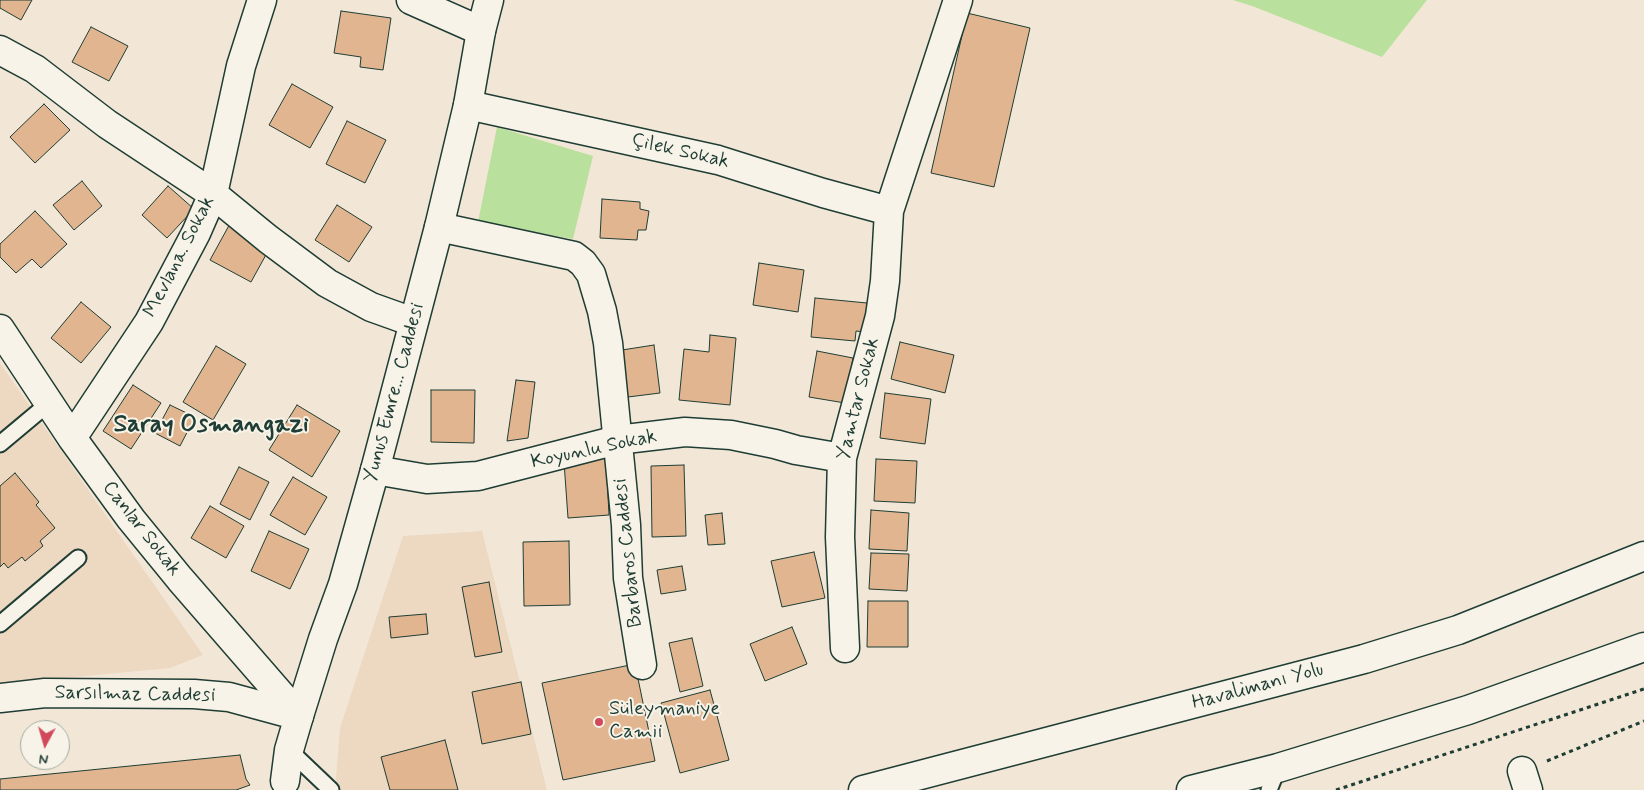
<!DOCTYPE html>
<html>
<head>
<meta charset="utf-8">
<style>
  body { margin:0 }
  #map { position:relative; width:1644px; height:790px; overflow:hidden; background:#f2e7d6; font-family:Mynerve,sans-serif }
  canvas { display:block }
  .north { position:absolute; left:20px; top:720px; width:50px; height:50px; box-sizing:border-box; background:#f7f3e8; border:1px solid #a1aaa0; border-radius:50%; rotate:186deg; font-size:14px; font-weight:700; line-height:20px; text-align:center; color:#1f3d34 }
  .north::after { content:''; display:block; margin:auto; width:18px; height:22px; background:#d1495b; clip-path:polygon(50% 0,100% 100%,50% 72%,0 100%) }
</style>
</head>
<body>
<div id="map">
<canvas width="1644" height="790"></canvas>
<div class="north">N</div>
</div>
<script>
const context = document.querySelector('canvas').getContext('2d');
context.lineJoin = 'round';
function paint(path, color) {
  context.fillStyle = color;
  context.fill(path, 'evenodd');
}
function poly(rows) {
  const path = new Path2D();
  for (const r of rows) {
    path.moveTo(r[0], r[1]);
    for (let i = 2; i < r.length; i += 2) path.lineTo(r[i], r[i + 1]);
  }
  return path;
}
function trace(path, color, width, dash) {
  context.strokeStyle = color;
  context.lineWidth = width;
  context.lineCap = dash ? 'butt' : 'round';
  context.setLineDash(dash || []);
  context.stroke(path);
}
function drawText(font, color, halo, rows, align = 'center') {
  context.font = font + ' Mynerve,sans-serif';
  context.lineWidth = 4;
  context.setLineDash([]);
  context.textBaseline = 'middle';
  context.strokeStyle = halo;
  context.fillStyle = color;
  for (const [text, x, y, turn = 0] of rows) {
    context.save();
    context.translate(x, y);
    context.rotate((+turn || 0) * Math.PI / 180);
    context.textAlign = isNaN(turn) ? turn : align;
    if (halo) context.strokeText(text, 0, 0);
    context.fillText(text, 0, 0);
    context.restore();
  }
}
paint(poly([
  [0,363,203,655,170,668,0,684],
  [482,531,547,790,335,790,340,728,403,536]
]), '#edd8c1');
paint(poly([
  [1233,0,1427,0,1382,57,1252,6],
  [497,127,593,156,573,239,478,222]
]), '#b9e19d');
const building = poly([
  [0,0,32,0,21,20,0,8,0,0],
  [341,11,391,18,383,70,360,67,361,57,334,53,341,11],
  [967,13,1030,28,994,187,931,173,967,13],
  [91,27,128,46,109,81,72,62,91,27],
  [292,84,333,107,310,148,269,125,292,84],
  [44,104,70,130,35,163,10,137,44,104],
  [347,121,386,140,365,183,326,164,347,121],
  [82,181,102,206,74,230,53,205,82,181],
  [168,186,194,209,167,238,142,215,168,186],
  [602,199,640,202,640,209,649,211,646,230,638,230,637,240,600,238,602,199],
  [337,205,372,227,349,262,315,240,337,205],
  [35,211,67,244,41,268,32,259,16,273,0,257,0,244,35,211],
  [232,220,273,242,251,282,210,260,232,220],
  [759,263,804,270,798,312,753,305,759,263],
  [815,298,867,303,865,332,856,331,855,341,811,337,815,298],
  [81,302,111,327,81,363,51,338,81,302],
  [710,335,736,338,730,405,679,400,684,349,709,352,710,335],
  [900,342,954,355,945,393,891,379,900,342],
  [654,345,660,393,628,397,622,350,654,345],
  [216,346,246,364,213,420,183,402,216,346],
  [817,351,853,358,845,403,809,397,817,351],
  [516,380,535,382,528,438,507,441,516,380],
  [133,385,161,403,131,449,103,431,133,385],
  [431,390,475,390,474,443,431,442,431,390],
  [885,393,931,399,925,444,880,438,885,393],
  [170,405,195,417,180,446,155,433,170,405],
  [297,405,340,431,312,477,269,450,297,405],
  [606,458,609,515,568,518,564,462,606,458],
  [876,459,917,461,915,503,874,501,876,459],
  [684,465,686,536,652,537,651,466,684,465],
  [239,467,269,482,250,520,220,504,239,467],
  [15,473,39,502,36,505,55,528,40,541,43,546,25,561,22,557,8,568,4,563,0,567,0,486,15,473],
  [293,477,327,497,305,535,270,515,293,477],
  [210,506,244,526,226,558,191,538,210,506],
  [871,510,909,513,907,551,869,549,871,510],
  [722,513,725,544,708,545,705,515,722,513],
  [269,531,309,549,290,589,251,571,269,531],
  [569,541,570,605,524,606,523,542,569,541],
  [814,552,825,598,782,607,771,561,814,552],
  [871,553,909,554,907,591,869,589,871,553],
  [682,566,686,590,661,594,657,570,682,566],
  [489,582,502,652,475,657,462,587,489,582],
  [868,601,908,601,908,647,867,647,868,601],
  [426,614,428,634,391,638,389,617,426,614],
  [792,627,807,664,765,681,750,644,792,627],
  [692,638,703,686,680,692,669,643,692,638],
  [635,664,655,761,563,780,542,683,635,664],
  [521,682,531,734,482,744,472,692,521,682],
  [710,690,729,760,680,773,661,703,710,690],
  [445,740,458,790,390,790,381,757,445,740],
  [240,755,246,779,250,785,236,790,0,790,0,779,240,755]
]);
paint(building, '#e0b590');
trace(building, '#1f3d34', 1);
const service = poly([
  [0,444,49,403],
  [0,624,78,558],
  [289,750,331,790],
  [1269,790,1278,768]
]);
const minor = poly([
  [411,0,481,31],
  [0,50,35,69,107,124,213,194,268,239,327,283,371,307,413,322],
  [468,105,718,160,823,193,889,211],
  [439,227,574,256,583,263,591,274,602,311,608,343,626,525,628,578,642,665],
  [0,329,72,438,131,519,180,579,299,716],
  [72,438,149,322,196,233,213,194,241,66,262,0],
  [375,470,427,479,478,476,617,440,685,432,731,435,775,444,796,450,842,458],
  [845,648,840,537,842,458,880,316,885,281,889,211,958,0],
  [1522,771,1528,790]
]);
const tertiary = poly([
  [0,698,45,693,194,694,229,697,299,716],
  [285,781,289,750,299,716,323,639,343,584,375,470,439,227,468,105,481,31,489,0]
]);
const trunk = poly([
  [863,790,1364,659,1458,630,1644,556],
  [1191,790,1278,768,1468,710,1644,647]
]);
trace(service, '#1f3d34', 19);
trace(minor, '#1f3d34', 31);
trace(tertiary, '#1f3d34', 31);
trace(trunk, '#1f3d34', 31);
trace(poly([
  [1547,761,1644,721],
  [1336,790,1644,689]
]), '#1f3d34', 3, [4, 4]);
trace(service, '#f7f3e8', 15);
trace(minor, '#f7f3e8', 28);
trace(tertiary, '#f7f3e8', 28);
trace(trunk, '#f7f3e8', 28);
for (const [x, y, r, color] of [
  [599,722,5,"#d1495b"]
]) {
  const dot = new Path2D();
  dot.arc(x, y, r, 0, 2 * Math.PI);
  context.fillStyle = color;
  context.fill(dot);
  trace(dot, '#f7f3e8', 2);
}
drawText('20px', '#1f3d34', '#f7f3e8', [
  ["Çilek Sokak",680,152,13],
  ["Mevlana. Sokak",180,257,-63],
  ["Yunus Emre... Caddesi",395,393,-75],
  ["Yamtar Sokak",859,399,-76],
  ["Koyunlu Sokak",594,450,-12],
  ["Canlar Sokak",141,529,52],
  ["Barbaros Caddesi",629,553,-96],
  ["Havalimanı Yolu",1258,687,-15],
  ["Sarsılmaz Caddesi",135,695,1]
]);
drawText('20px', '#1f3d34', '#f7f3e8', [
  ["Süleymaniye",609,710],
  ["Camii",609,733]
], 'left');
drawText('bold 25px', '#1f3d34', '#f7f3e8', [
  ["Saray Osmangazi",211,426]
]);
</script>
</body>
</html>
